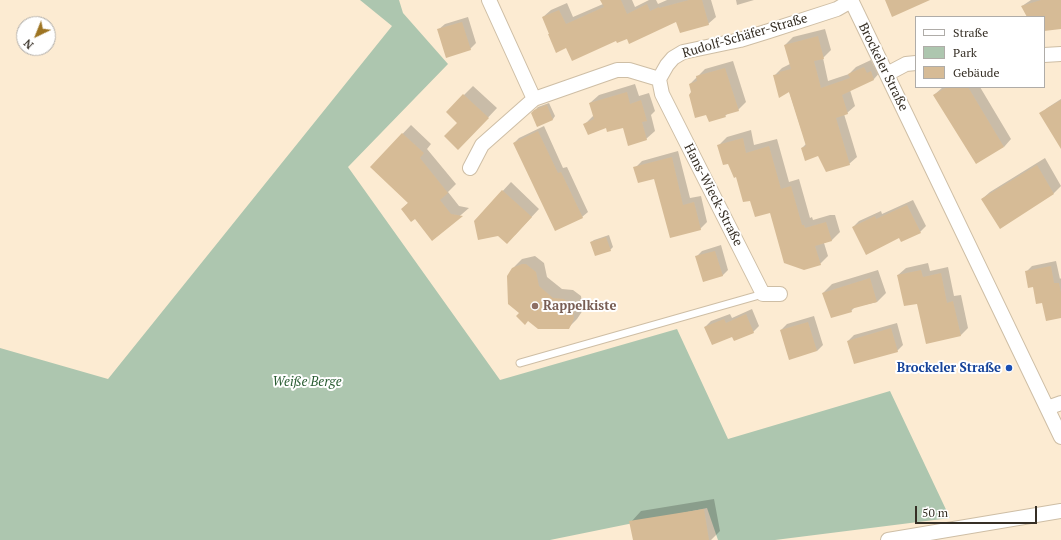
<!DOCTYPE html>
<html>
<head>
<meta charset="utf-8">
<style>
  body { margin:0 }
  #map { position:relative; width:1061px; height:540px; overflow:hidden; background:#fcebd2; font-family:"PT Serif",serif }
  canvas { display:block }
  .legend { position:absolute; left:915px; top:16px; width:130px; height:72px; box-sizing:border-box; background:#fff; border:1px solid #afaca8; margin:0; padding:5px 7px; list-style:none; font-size:12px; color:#362f25 }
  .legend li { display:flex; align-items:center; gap:8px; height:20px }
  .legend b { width:20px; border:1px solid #afaca8 }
  .north { position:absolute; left:16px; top:16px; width:40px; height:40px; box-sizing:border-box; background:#fff; border:1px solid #afaca8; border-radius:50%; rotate:223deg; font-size:11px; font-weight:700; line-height:16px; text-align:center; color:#362f25 }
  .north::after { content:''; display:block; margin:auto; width:14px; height:18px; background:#9d7422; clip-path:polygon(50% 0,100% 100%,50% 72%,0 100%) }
  .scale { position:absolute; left:915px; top:506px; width:122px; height:18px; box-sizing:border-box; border:2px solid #362f25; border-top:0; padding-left:5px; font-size:12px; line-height:14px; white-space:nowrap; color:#362f25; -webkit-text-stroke:3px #fff; paint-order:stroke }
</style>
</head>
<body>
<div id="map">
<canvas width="1061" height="540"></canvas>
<ul class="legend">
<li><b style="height:5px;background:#fff"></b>Straße</li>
<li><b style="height:11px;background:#adc6af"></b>Park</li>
<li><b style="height:11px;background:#d6bb96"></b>Gebäude</li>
</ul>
<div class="north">N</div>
<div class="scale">50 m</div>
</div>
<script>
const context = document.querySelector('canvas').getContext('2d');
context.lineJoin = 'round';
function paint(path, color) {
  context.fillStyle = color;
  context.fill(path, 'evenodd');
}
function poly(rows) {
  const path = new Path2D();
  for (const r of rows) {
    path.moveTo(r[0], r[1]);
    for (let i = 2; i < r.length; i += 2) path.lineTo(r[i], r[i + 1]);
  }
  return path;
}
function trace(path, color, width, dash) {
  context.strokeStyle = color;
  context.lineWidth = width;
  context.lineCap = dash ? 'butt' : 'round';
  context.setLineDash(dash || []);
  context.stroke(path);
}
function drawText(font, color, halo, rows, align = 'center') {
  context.font = font + ' "PT Serif",serif';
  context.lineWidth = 4;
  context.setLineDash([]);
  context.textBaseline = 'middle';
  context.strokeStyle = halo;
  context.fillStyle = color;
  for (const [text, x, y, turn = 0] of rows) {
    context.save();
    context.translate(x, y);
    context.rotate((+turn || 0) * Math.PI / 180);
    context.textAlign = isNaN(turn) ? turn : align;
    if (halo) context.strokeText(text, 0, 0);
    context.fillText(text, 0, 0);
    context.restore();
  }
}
paint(poly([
  [360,0,399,0,403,13,448,64,348,167,500,380,677,329,728,439,890,391,950,518,775,540,718,540,707,508,550,540,0,540,0,348,108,379,392,26]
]), '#adc6af');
paint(poly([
  [603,0,632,0,635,7,649,0,656,0,658,4,667,0,711,0,716,17,708,24,677,20,627,38,567,47,550,34,543,17,551,10,567,3,573,17,603,4],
  [736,0,754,0,737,5],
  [1031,0,1061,0,1061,28,1044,30,1044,17,1039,17,1022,6],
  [468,17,476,43,470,49,439,29,445,24],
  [825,29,831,50,823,58,828,81,849,74,856,67,871,60,874,66,879,65,881,71,874,79,850,90,855,106,847,113,844,114,857,157,849,164,802,148,806,144,789,91,774,76,782,68,790,64,785,45,793,37],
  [733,61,746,102,738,110,728,113,725,116,707,114,693,92,690,84,705,69],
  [635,84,639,96,649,93,655,111,651,115,655,131,646,139,623,126,606,126,585,124,594,115,590,103,599,95],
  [473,86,497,108,467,140,458,123,447,112],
  [943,87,980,87,1011,139,1004,147,934,95],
  [1061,99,1061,134,1041,114,1047,108],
  [549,103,555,116,553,119,538,125,532,113,538,107],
  [411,125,431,144,427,149,456,184,448,192,459,206,469,208,433,239,416,217,402,209,409,202,371,167],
  [544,126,563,168,567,167,588,212,582,217,514,143,519,138],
  [751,130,754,145,777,139,789,182,799,179,810,218,812,217,813,220,830,215,835,215,840,232,832,240,824,243,828,256,820,264,770,212,751,199,719,145,727,137],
  [678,151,690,198,701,196,707,222,700,229,654,178,635,168,642,161],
  [1045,158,1061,186,1054,193,1000,227,982,199,990,192],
  [511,182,539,209,515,235,498,235,475,221],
  [913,200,926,226,920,232,900,237,853,227,859,221,881,211,882,214],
  [609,235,613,247,610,250,591,242,594,240],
  [721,245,728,270,722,276,696,257,702,251],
  [535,256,544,263,547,277,562,289,573,290,581,296,583,310,577,319,568,328,521,313,513,268,522,259],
  [1056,261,1060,279,1061,278,1061,317,1043,302,1026,272,1032,266],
  [928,263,930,271,948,267,954,296,961,295,968,328,961,335,927,343,918,302,898,275,906,268],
  [878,270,886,293,877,302,855,307,851,311,823,293,832,284],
  [752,309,759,326,753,332,734,340,733,336,705,327,711,321,730,314,732,318],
  [814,316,823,345,817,351,781,330,787,324],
  [897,323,903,345,897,351,848,341,854,335],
  [714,499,720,531,711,540,634,540,631,522,641,511]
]), '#0003');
paint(poly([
  [600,0,621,0,627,14,647,4,650,11,659,7,659,8,689,0,702,0,709,25,680,33,676,22,629,44,627,39,617,43,616,41,572,61,566,48,556,53,548,34,549,34,542,17,559,10,566,24,604,7],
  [885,0,930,0,892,17],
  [1041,0,1061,0,1061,29,1044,31,1044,17,1027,17,1021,6],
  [462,22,471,50,446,58,437,29],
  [818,36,824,59,814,61,821,88,850,78,848,74,864,67,867,73,871,71,874,80,842,95,848,114,836,118,850,165,826,172,818,156,805,161,801,148,806,146,789,92,779,98,773,75,780,74,779,72,791,69,784,45],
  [725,68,739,111,725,115,726,117,709,122,706,115,695,118,689,95,691,92,689,84,697,81,696,76],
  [947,87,968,87,1004,147,976,164,933,95],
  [627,92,630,104,641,100,647,121,642,122,647,140,628,146,623,128,607,132,606,128,588,135,583,124,594,119,589,103],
  [463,94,489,118,458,150,444,136,457,123,446,112],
  [1061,100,1061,149,1039,113],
  [547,105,553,120,537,127,531,113,534,110],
  [538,131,558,173,561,172,583,218,555,231,513,143],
  [402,133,424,153,420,158,448,193,440,200,451,214,463,216,432,241,415,219,411,222,401,209,408,203,370,167],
  [743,138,746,153,769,146,781,189,791,186,802,225,804,225,805,228,826,222,832,241,815,246,821,265,804,270,784,263,770,213,755,217,750,201,743,202,736,177,734,178,728,164,723,165,717,145],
  [672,157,683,205,694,202,701,230,670,238,654,179,638,183,633,167],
  [1037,165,1054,194,1000,229,981,199],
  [502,190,532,217,507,244,498,236,478,240,474,221],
  [907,205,921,233,901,242,899,238,866,255,852,227,875,216,876,219],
  [606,237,611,251,595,256,590,242],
  [715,251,723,276,703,282,695,256],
  [522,264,526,264,536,272,539,286,553,298,564,299,573,305,574,319,569,329,538,329,528,321,525,325,516,316,519,313,508,304,507,276,512,268],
  [1051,266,1054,283,1059,283,1061,293,1061,318,1046,321,1042,303,1036,304,1033,287,1028,288,1025,271],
  [921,270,923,277,941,273,947,303,953,301,961,336,926,344,917,304,904,306,897,275],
  [870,278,877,302,851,309,852,312,831,318,822,293],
  [746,314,754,333,734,341,732,337,712,345,704,327,724,319,726,323],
  [808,322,817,351,789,360,780,330],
  [891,328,898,352,854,364,847,341],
  [704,509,709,540,633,540,629,521]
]), '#d6bb96');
const lane = poly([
  [520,363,763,294]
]);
const street = poly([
  [489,0,534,99],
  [851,0,1061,437],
  [1044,55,1061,54],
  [887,74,906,64,916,63],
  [659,79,662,94,763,294,780,294],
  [470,168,482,145,534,99,617,70,629,70,659,79,667,65,673,58,683,52,740,40,769,31,837,9,851,1],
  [1047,408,1061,403],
  [888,540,1061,511]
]);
trace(lane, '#cebea5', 9);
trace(street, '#cebea5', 16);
trace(lane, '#fff', 7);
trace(street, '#fff', 14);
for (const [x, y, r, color] of [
  [535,306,4,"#8d6e63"],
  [1009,368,4,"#1a4fb4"]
]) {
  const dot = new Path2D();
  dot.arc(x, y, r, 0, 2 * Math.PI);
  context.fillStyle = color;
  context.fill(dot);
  trace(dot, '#fff', 1.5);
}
drawText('13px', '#362f25', '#fff', [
  ["Rudolf-Schäfer-Straße",745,36,-16],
  ["Brockeler Straße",883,67,64],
  ["Hans-Wieck-Straße",713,195,63]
]);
drawText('bold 13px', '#785e54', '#fff', [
  ["Rappelkiste",543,306]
], 'left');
drawText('bold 13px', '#164399', '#fff', [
  ["Brockeler Straße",1001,368]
], 'right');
drawText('italic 13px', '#295c32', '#fff', [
  ["Weiße Berge",307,382]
]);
</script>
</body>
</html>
